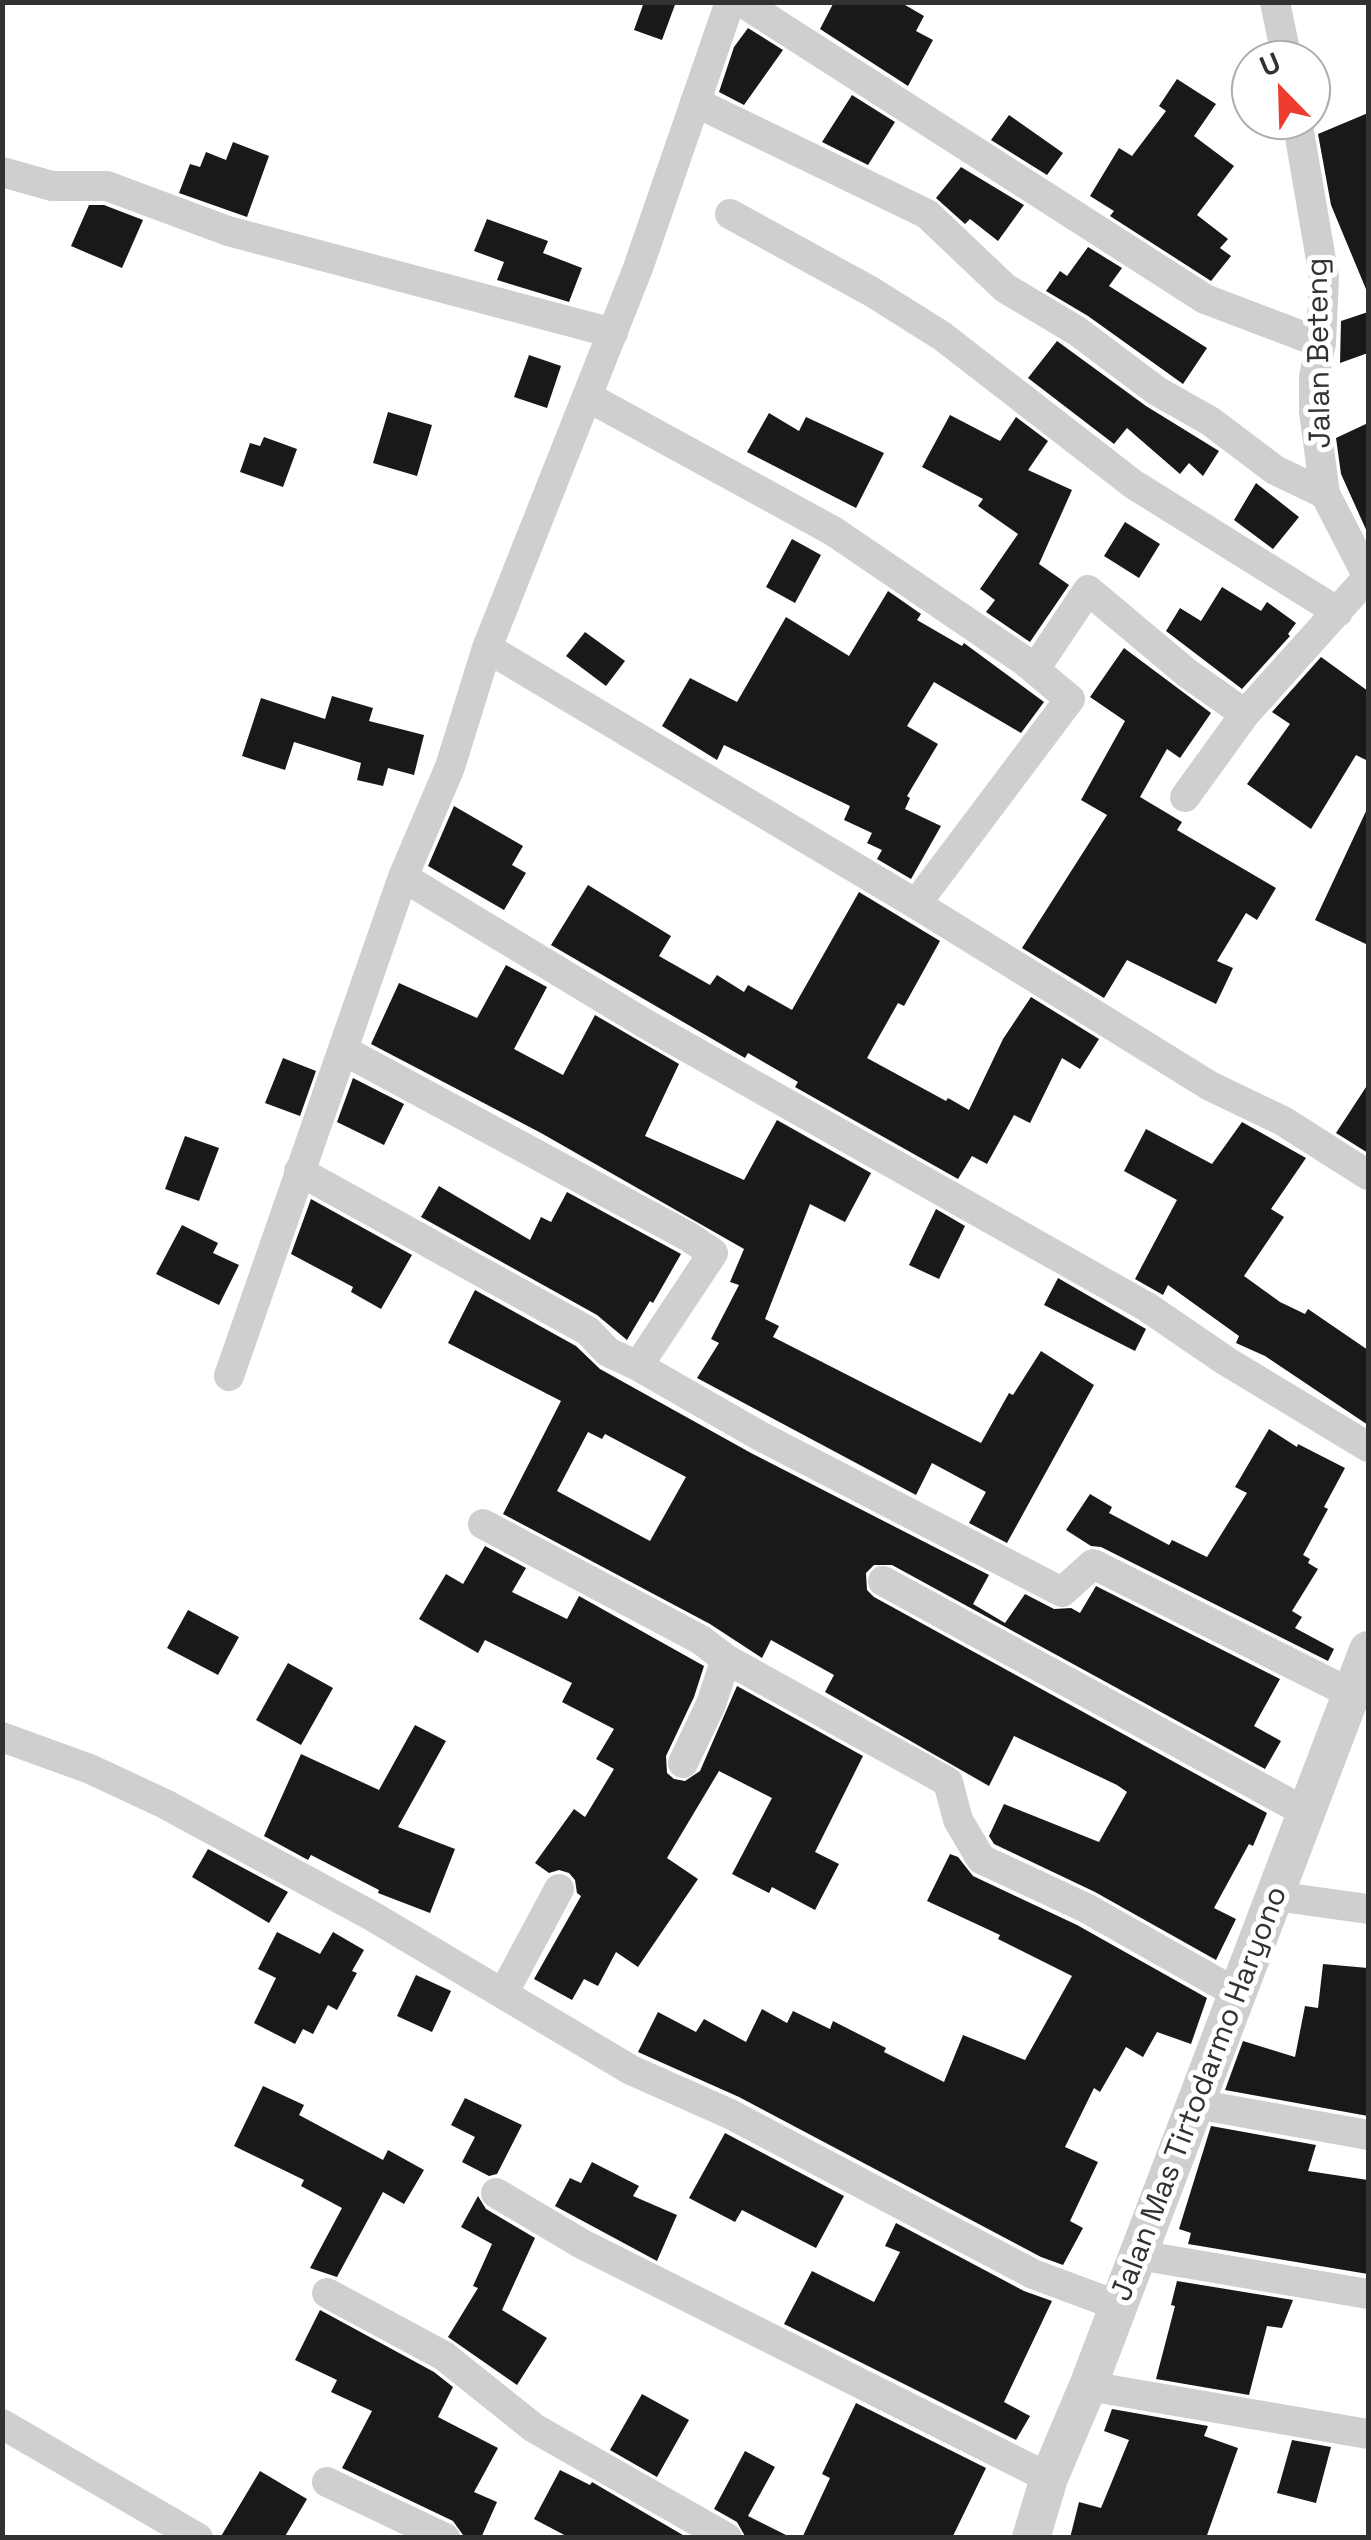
<!DOCTYPE html>
<html>
<head>
<meta charset="utf-8">
<style>
  body { margin:0 }
  #map { position:relative; width:1371px; height:2540px; overflow:hidden; background:#fff; font-family:"Space Grotesk",sans-serif }
  canvas { display:block }
  .frame { position:absolute; inset:0; border:5px solid #323232; pointer-events:none }
  .north { position:absolute; left:1231px; top:40px; width:100px; height:100px; box-sizing:border-box; background:#fff; border:2px solid #adadad; border-radius:50%; rotate:337deg; font-size:28px; font-weight:700; line-height:40px; text-align:center; color:#323232 }
  .north::after { content:''; display:block; margin:auto; width:35px; height:45px; background:#ee3b2f; clip-path:polygon(50% 0,100% 100%,50% 72%,0 100%) }
</style>
</head>
<body>
<div id="map">
<canvas width="1371" height="2540"></canvas>
<div class="frame"></div>
<div class="north">U</div>
</div>
<script>
const context = document.querySelector('canvas').getContext('2d');
context.lineJoin = 'round';
function paint(path, color) {
  context.fillStyle = color;
  context.fill(path, 'evenodd');
}
function poly(rows) {
  const path = new Path2D();
  for (const r of rows) {
    path.moveTo(r[0], r[1]);
    for (let i = 2; i < r.length; i += 2) path.lineTo(r[i], r[i + 1]);
  }
  return path;
}
function trace(path, color, width, dash) {
  context.strokeStyle = color;
  context.lineWidth = width;
  context.lineCap = dash ? 'butt' : 'round';
  context.setLineDash(dash || []);
  context.stroke(path);
}
function drawText(font, color, halo, rows, align = 'center') {
  context.font = font + ' "Space Grotesk",sans-serif';
  context.lineWidth = 10;
  context.setLineDash([]);
  context.textBaseline = 'middle';
  context.strokeStyle = halo;
  context.fillStyle = color;
  for (const [text, x, y, turn = 0] of rows) {
    context.save();
    context.translate(x, y);
    context.rotate((+turn || 0) * Math.PI / 180);
    context.textAlign = isNaN(turn) ? turn : align;
    if (halo) context.strokeText(text, 0, 0);
    context.fillText(text, 0, 0);
    context.restore();
  }
}
paint(poly([
  [644,2,676,2,662,40,634,30],
  [834,2,900,2,924,16,916,31,933,40,908,86,820,29],
  [748,28,783,50,744,105,719,92,734,47],
  [1177,79,1216,104,1194,136,1234,166,1197,215,1228,239,1220,248,1231,256,1211,281,1110,216,1114,211,1090,196,1119,148,1132,156,1166,111,1159,106],
  [852,95,895,122,868,165,822,142],
  [1368,113,1368,294,1331,205,1318,134],
  [1009,115,1063,153,1047,175,991,140],
  [233,142,269,156,247,217,179,193,190,164,200,167,206,152,226,160],
  [961,167,1024,205,998,241,970,219,965,224,936,198],
  [89,205,104,205,143,220,122,268,71,246],
  [487,219,548,241,543,253,582,268,569,302,497,280,504,262,474,251],
  [1088,247,1122,268,1109,286,1207,348,1183,384,1088,316,1046,291,1060,271,1067,276],
  [1368,312,1368,353,1340,363,1341,321],
  [1057,341,1146,406,1219,451,1203,476,1189,463,1180,474,1127,428,1114,444,1028,378],
  [529,355,561,366,547,408,514,397],
  [388,412,432,425,417,476,373,463],
  [769,413,799,431,806,417,884,453,856,508,747,452],
  [950,415,1000,441,1016,417,1048,441,1028,470,1072,490,1039,564,1069,585,1030,642,986,612,995,600,980,589,1018,534,978,506,983,499,922,467],
  [1368,423,1368,534,1341,474,1336,438],
  [264,437,297,449,283,487,240,472,250,443,260,446],
  [1256,483,1299,517,1273,549,1234,520],
  [1125,522,1160,544,1139,578,1104,556],
  [792,539,821,555,795,603,766,587],
  [1222,587,1261,611,1267,602,1296,623,1288,634,1290,636,1242,689,1166,631,1180,608,1201,621],
  [888,591,921,614,917,620,962,646,964,643,1044,702,1021,733,934,682,907,726,938,744,907,796,910,798,905,809,941,826,911,879,877,859,882,850,867,843,872,833,844,820,850,806,724,745,717,760,662,726,690,678,737,702,786,617,849,656],
  [585,632,625,661,606,686,566,656],
  [1124,648,1211,713,1180,758,1167,749,1140,797,1182,822,1177,830,1276,888,1257,920,1246,913,1217,961,1233,968,1216,1004,1127,960,1104,998,1022,948,1107,815,1081,800,1125,721,1090,697],
  [1321,657,1368,691,1368,761,1356,755,1311,829,1247,784,1290,724,1272,712],
  [332,696,373,708,369,721,424,735,414,775,388,768,383,786,357,780,361,763,294,742,285,770,242,756,261,698,325,719],
  [454,806,523,846,512,865,526,873,504,910,428,866],
  [1368,807,1368,945,1315,920],
  [588,885,671,936,659,956,710,985,717,975,744,992,748,985,792,1010,859,892,940,941,904,1006,898,1003,867,1058,946,1101,948,1098,969,1110,1003,1039,1031,997,1099,1039,1080,1069,1062,1058,1030,1123,1014,1115,987,1164,972,1156,958,1179,795,1087,798,1082,748,1053,745,1058,551,945],
  [506,965,547,987,514,1049,563,1075,595,1015,679,1064,645,1136,744,1180,777,1120,871,1173,845,1222,810,1204,765,1319,779,1326,773,1337,981,1443,1009,1393,1013,1395,1041,1351,1094,1385,1007,1543,969,1523,986,1492,932,1463,916,1495,697,1378,719,1343,711,1339,739,1285,730,1282,744,1249,541,1133,371,1044,399,983,477,1018],
  [283,1058,316,1071,300,1116,265,1103],
  [353,1078,404,1104,384,1145,337,1122],
  [1368,1084,1368,1153,1336,1133],
  [1242,1122,1306,1158,1271,1209,1284,1217,1244,1276,1280,1302,1305,1314,1308,1309,1368,1350,1368,1425,1265,1356,1236,1343,1239,1336,1168,1285,1163,1295,1135,1279,1177,1200,1124,1171,1146,1129,1212,1164],
  [185,1136,219,1148,199,1201,165,1189],
  [439,1186,530,1240,541,1217,551,1222,567,1192,681,1254,653,1303,650,1301,627,1340,597,1315,421,1217],
  [311,1199,412,1255,381,1309,351,1292,353,1287,291,1254],
  [936,1209,965,1226,939,1279,909,1265],
  [182,1225,218,1243,213,1253,239,1265,219,1305,156,1274],
  [1058,1278,1146,1329,1135,1351,1044,1305],
  [475,1290,576,1346,600,1369,751,1453,989,1575,973,1604,1005,1623,1025,1594,1054,1609,1071,1608,1080,1613,1096,1586,1280,1679,1254,1726,1281,1741,1265,1769,892,1565,874,1565,866,1573,867,1590,874,1597,1267,1813,1253,1846,1249,1844,1214,1908,1236,1919,1216,1960,1095,1892,994,1844,989,1836,1004,1804,1099,1842,1127,1792,1117,1785,1014,1736,989,1786,825,1692,834,1675,771,1640,762,1658,710,1624,503,1514,561,1401,448,1343],
  [588,1432,602,1439,605,1434,686,1477,650,1541,557,1491],
  [1269,1429,1297,1447,1298,1444,1345,1468,1324,1507,1328,1509,1303,1555,1310,1559,1308,1563,1318,1569,1292,1611,1302,1617,1295,1628,1334,1649,1328,1661,1101,1547,1091,1546,1066,1530,1090,1494,1112,1507,1109,1513,1169,1545,1172,1540,1207,1557,1247,1493,1235,1487],
  [485,1546,526,1568,512,1592,567,1619,579,1596,704,1666,694,1697,666,1756,667,1773,674,1779,685,1781,700,1771,737,1686,863,1756,815,1852,839,1864,815,1910,772,1887,769,1893,732,1874,772,1798,719,1771,667,1858,698,1879,638,1967,616,1952,598,1986,584,1979,572,2000,534,1979,581,1896,577,1893,575,1880,569,1873,559,1870,549,1873,535,1863,574,1809,585,1817,614,1769,596,1759,614,1729,562,1702,572,1683,485,1640,478,1653,419,1619,446,1574,463,1584],
  [188,1610,239,1637,218,1675,167,1648],
  [288,1663,333,1688,301,1745,256,1720],
  [415,1725,446,1741,398,1827,455,1849,430,1913,378,1893,379,1890,311,1855,308,1860,264,1836,301,1754,379,1790],
  [208,1849,288,1892,269,1923,192,1877],
  [950,1854,958,1857,973,1876,1077,1925,1207,1998,1191,2044,1157,2032,1143,2057,1126,2047,1100,2092,1094,2088,1065,2147,1098,2162,1070,2221,1083,2228,1063,2265,1041,2257,739,2097,638,2052,658,2012,696,2032,704,2019,746,2042,762,2009,787,2023,793,2011,830,2029,833,2021,886,2048,884,2052,944,2082,963,2035,1025,2060,1072,1976,998,1939,1000,1935,927,1901],
  [277,1932,320,1954,333,1932,364,1950,352,1971,357,1973,337,2010,328,2005,313,2034,303,2029,295,2044,254,2023,276,1978,258,1969],
  [1323,1964,1368,1968,1368,2116,1225,2090,1243,2041,1295,2057,1305,2006,1318,2008],
  [416,1975,451,1991,432,2032,397,2016],
  [263,2086,304,2105,299,2115,383,2160,388,2150,424,2170,404,2204,383,2192,337,2277,310,2268,342,2208,301,2186,304,2180,234,2146],
  [465,2098,522,2125,497,2174,489,2176,462,2162,475,2137,451,2125],
  [1211,2126,1316,2145,1308,2171,1368,2180,1368,2274,1188,2244,1191,2233,1179,2229],
  [725,2133,844,2196,816,2248,742,2210,735,2222,689,2198],
  [592,2162,639,2186,633,2196,677,2215,657,2261,555,2206,570,2178,581,2183],
  [478,2196,486,2209,535,2238,502,2310,547,2338,517,2385,448,2337,478,2288,473,2286,492,2244,461,2227],
  [896,2223,1024,2291,1052,2301,1004,2402,1030,2416,1016,2440,784,2324,812,2271,874,2302,900,2252,885,2246],
  [1177,2281,1293,2300,1282,2328,1267,2326,1249,2395,1156,2379,1175,2306,1171,2305],
  [320,2310,434,2372,453,2387,438,2417,498,2448,474,2492,497,2502,481,2538,463,2535,453,2521,342,2468,372,2411,331,2392,337,2380,295,2360],
  [642,2394,689,2420,657,2477,610,2450],
  [856,2403,986,2468,952,2538,802,2538,830,2478,822,2474],
  [1112,2409,1208,2426,1204,2436,1238,2448,1206,2538,1070,2538,1079,2502,1101,2508,1129,2440,1104,2431],
  [1292,2440,1331,2447,1316,2503,1277,2493],
  [745,2451,775,2467,748,2516,792,2538,746,2538,737,2522,714,2509],
  [560,2470,590,2485,592,2482,688,2538,570,2538,534,2519],
  [260,2471,307,2499,284,2538,220,2538]
]), '#191919');
trace(poly([
  [742,2,1205,299,1321,343],
  [1275,2,1287,60],
  [695,102,927,214,1005,288,1077,331,1157,391,1210,421,1275,470,1325,494],
  [1297,120,1324,277,1321,343,1314,377,1314,412,1325,494,1368,577],
  [2,172,52,186,107,186,228,231,613,333],
  [730,214,872,292,942,336,1133,484,1338,612],
  [588,397,833,531,1023,660,1070,699,916,904,1210,1086,1283,1121,1368,1175],
  [487,648,916,904],
  [1035,669,1088,590,1187,673,1245,714],
  [1185,797,1245,714,1368,577],
  [403,877,644,1023,1147,1307,1226,1361,1368,1447],
  [343,1050,689,1237,713,1253,638,1366,760,1436,1062,1592,1093,1564,1352,1694],
  [299,1171,588,1331,608,1352,638,1366],
  [229,1376,403,877,450,767,487,648,638,268,730,2],
  [483,1524,701,1640,726,1659,948,1782,958,1820,981,1859,1086,1908,1238,1994],
  [883,1581,1307,1813],
  [2,1737,90,1769,165,1804,372,1916,631,2070,730,2114,1033,2274,1119,2306],
  [683,1763,711,1704,726,1659],
  [1275,1896,1368,1909],
  [504,1992,559,1889],
  [1196,2104,1368,2135],
  [496,2193,582,2244,1049,2478],
  [1138,2255,1368,2294],
  [327,2293,444,2356,534,2428,727,2538],
  [1088,2386,1368,2434],
  [2,2424,198,2538],
  [327,2482,445,2538]
]), '#cfcfcf', 30);
trace(poly([
  [1031,2538,1049,2478,1088,2386,1368,1650]
]), '#cfcfcf', 38);
drawText('30px', '#323232', '#fff', [
  ["Jalan Beteng",1320,353,-91],
  ["Jalan Mas Tirtodarmo Haryono",1200,2094,-69]
]);
</script>
</body>
</html>
